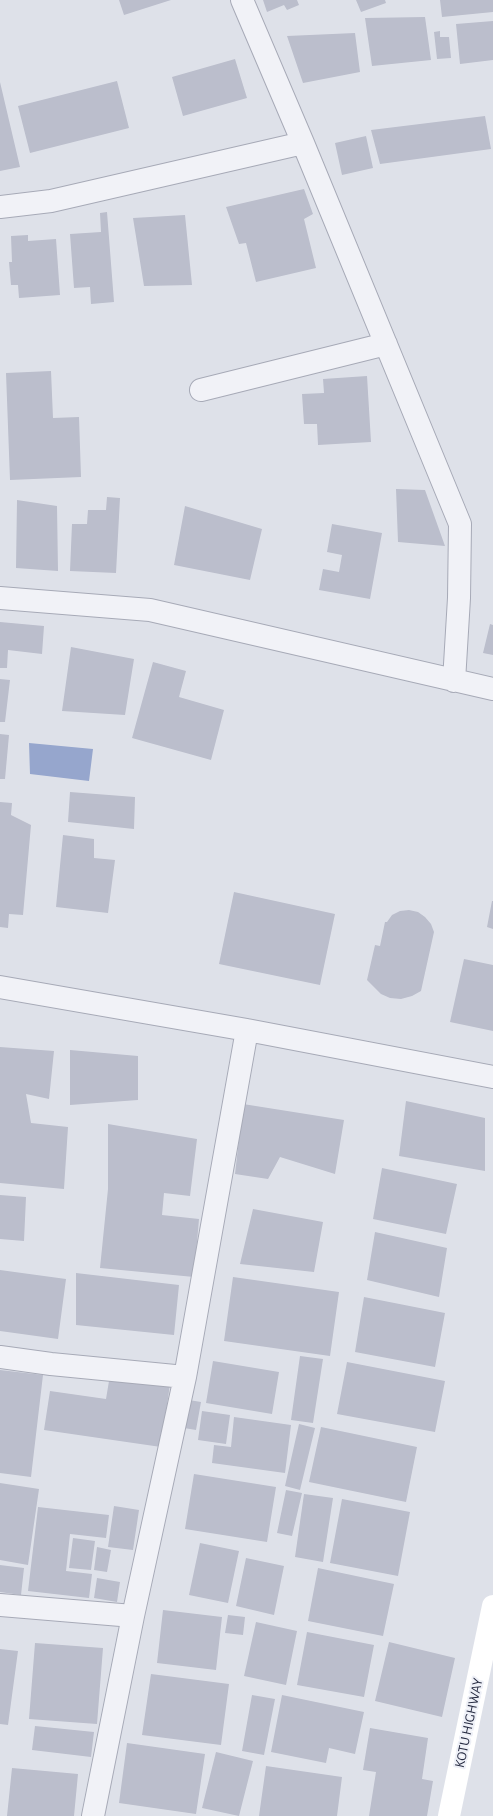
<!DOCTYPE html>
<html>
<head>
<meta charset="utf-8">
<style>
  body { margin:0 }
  canvas { display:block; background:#dee1e9 }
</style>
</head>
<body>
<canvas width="493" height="1816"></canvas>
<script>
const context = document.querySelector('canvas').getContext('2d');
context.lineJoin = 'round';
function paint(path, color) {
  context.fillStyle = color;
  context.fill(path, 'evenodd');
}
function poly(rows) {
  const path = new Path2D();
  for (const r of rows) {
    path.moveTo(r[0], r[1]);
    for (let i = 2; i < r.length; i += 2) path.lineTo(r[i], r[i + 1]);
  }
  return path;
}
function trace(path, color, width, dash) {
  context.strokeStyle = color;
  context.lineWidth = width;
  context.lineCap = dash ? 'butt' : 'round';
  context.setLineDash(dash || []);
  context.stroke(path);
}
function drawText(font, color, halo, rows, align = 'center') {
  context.font = font + ' "Alegreya Sans",sans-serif';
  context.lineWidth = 4;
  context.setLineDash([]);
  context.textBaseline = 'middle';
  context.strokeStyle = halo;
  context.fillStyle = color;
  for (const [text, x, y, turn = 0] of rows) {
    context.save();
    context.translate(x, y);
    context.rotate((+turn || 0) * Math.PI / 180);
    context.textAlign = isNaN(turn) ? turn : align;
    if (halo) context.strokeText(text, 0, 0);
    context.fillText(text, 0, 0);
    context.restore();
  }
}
paint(poly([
  [29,743,93,749,89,781,30,774]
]), '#96a6cd');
paint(poly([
  [119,0,171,0,124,15],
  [263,0,297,0,299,5,287,10,284,5,267,12],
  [356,0,385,0,386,3,361,12],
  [440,0,493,0,493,12,442,17],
  [425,17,431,60,372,66,365,18],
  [493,21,493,60,460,64,456,24],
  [440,31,440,37,449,37,451,58,437,59,434,32],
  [355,33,360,72,303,83,287,36],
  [235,59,247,98,183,116,172,77],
  [117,81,129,128,30,153,18,106],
  [0,82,20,167,0,171],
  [485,116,491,149,380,164,371,130],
  [366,136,373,168,342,175,335,143],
  [304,189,313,214,304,219,316,268,256,282,246,243,239,244,226,207],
  [107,212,114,302,91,304,90,287,74,288,70,234,101,232,100,213],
  [185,215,192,285,144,286,133,218],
  [28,235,28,241,56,239,60,295,19,298,18,285,11,285,9,262,12,262,11,236],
  [51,371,53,418,79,417,81,477,10,480,6,373],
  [367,376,371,442,318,445,317,424,304,424,302,394,324,393,323,379],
  [396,489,425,490,445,546,398,542],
  [107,497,120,498,116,573,70,571,72,524,87,524,88,510,106,510],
  [17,500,57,506,58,571,16,568],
  [185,506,262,529,250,580,174,565],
  [332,524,382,533,370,599,319,590,323,569,339,572,342,555,327,552],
  [0,622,44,626,42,654,8,650,7,668,0,668],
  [490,624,493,625,493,655,483,653],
  [71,647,134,659,125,715,62,711],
  [153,662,186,671,179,697,224,710,211,760,132,738],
  [0,679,10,680,5,722,0,722],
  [0,734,9,735,5,779,0,779],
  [70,792,135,797,134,829,68,822],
  [0,802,12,803,11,815,31,825,23,915,9,914,8,928,0,927],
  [63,835,94,839,94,858,115,860,108,913,56,907],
  [234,892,335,914,320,985,219,964],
  [492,901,493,901,493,929,487,927],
  [409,910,418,912,425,917,431,924,434,932,421,991,412,996,401,999,390,998,381,994,367,980,375,945,380,946,385,922,387,922,392,915,400,911],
  [464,959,493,965,493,1031,450,1022],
  [0,1047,54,1051,49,1099,26,1094,31,1123,68,1127,64,1189,0,1183],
  [70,1050,138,1056,138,1100,70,1105],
  [406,1101,485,1118,485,1171,399,1156],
  [243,1104,344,1120,335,1174,280,1157,268,1179,235,1174],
  [108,1124,197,1139,190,1196,164,1193,162,1215,199,1219,194,1277,100,1268,108,1189],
  [382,1168,457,1184,446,1234,373,1219],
  [0,1195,26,1197,24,1241,0,1239],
  [253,1209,323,1222,314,1272,240,1264],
  [375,1232,447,1248,439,1297,367,1280],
  [0,1270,66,1279,58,1339,0,1331],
  [76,1273,179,1285,174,1335,76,1325],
  [233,1277,339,1292,330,1356,224,1341],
  [364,1297,445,1313,435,1367,355,1352],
  [300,1356,323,1359,313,1423,291,1420],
  [213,1361,279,1372,272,1414,206,1403],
  [347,1362,445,1381,435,1432,337,1414],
  [0,1370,43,1375,31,1477,0,1473],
  [110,1375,170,1384,161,1447,44,1430,50,1391,106,1399],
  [189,1400,201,1402,196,1430,184,1428],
  [202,1411,230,1415,226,1444,198,1440],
  [234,1417,291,1425,285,1473,212,1463,214,1445,231,1447],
  [299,1424,315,1428,300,1490,285,1486],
  [321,1427,417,1447,406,1502,309,1482],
  [194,1474,276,1487,267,1542,185,1529],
  [0,1483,39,1489,28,1565,0,1560],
  [286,1490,302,1493,292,1536,277,1533],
  [304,1494,333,1498,323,1562,295,1557],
  [342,1499,410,1512,398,1576,330,1563],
  [114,1506,139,1510,133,1550,108,1547],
  [38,1507,109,1515,106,1538,70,1534,66,1571,92,1574,89,1598,28,1591],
  [73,1538,95,1541,91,1570,69,1568],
  [200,1543,239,1551,228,1603,189,1595],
  [97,1547,111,1550,107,1572,94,1570],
  [246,1558,284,1566,274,1615,236,1606],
  [0,1565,24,1568,21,1595,0,1592],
  [318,1568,394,1584,383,1636,308,1621],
  [97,1578,120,1582,117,1602,94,1598],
  [163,1610,222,1617,216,1670,157,1663],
  [228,1615,245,1617,243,1635,225,1633],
  [256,1622,297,1631,286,1685,244,1676],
  [307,1632,374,1645,364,1697,297,1685],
  [389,1642,455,1658,442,1717,375,1701],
  [35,1643,103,1648,97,1724,29,1719],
  [0,1649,18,1651,8,1725,0,1724],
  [151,1674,229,1684,221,1745,142,1735],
  [252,1695,275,1699,264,1755,242,1751],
  [282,1695,364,1712,355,1754,329,1748,326,1763,271,1752],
  [35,1726,94,1732,91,1757,32,1750],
  [370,1728,428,1738,422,1779,433,1781,427,1816,369,1816,376,1772,363,1770],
  [127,1743,205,1754,196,1814,119,1803],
  [216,1752,253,1761,239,1816,202,1808],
  [266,1766,342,1777,337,1816,259,1816],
  [12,1768,78,1774,74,1816,7,1816]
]), '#bbbecc');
const street = poly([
  [242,0,303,143,460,524,459,598,454,681],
  [0,207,51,201,303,143],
  [201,390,386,344],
  [0,598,150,610,493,689],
  [0,987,247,1030,493,1077],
  [0,1357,51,1364,185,1377],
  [0,1605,133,1616],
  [93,1816,133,1616,185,1377,247,1030]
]);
trace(street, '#a7aab7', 24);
trace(street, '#f1f2f7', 22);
trace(poly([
  [449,1816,493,1606]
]), '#fff', 22);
drawText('14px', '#262b41', '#eef0f7', [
  ["KOTU HIGHWAY",469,1723,-78]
]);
</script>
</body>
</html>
